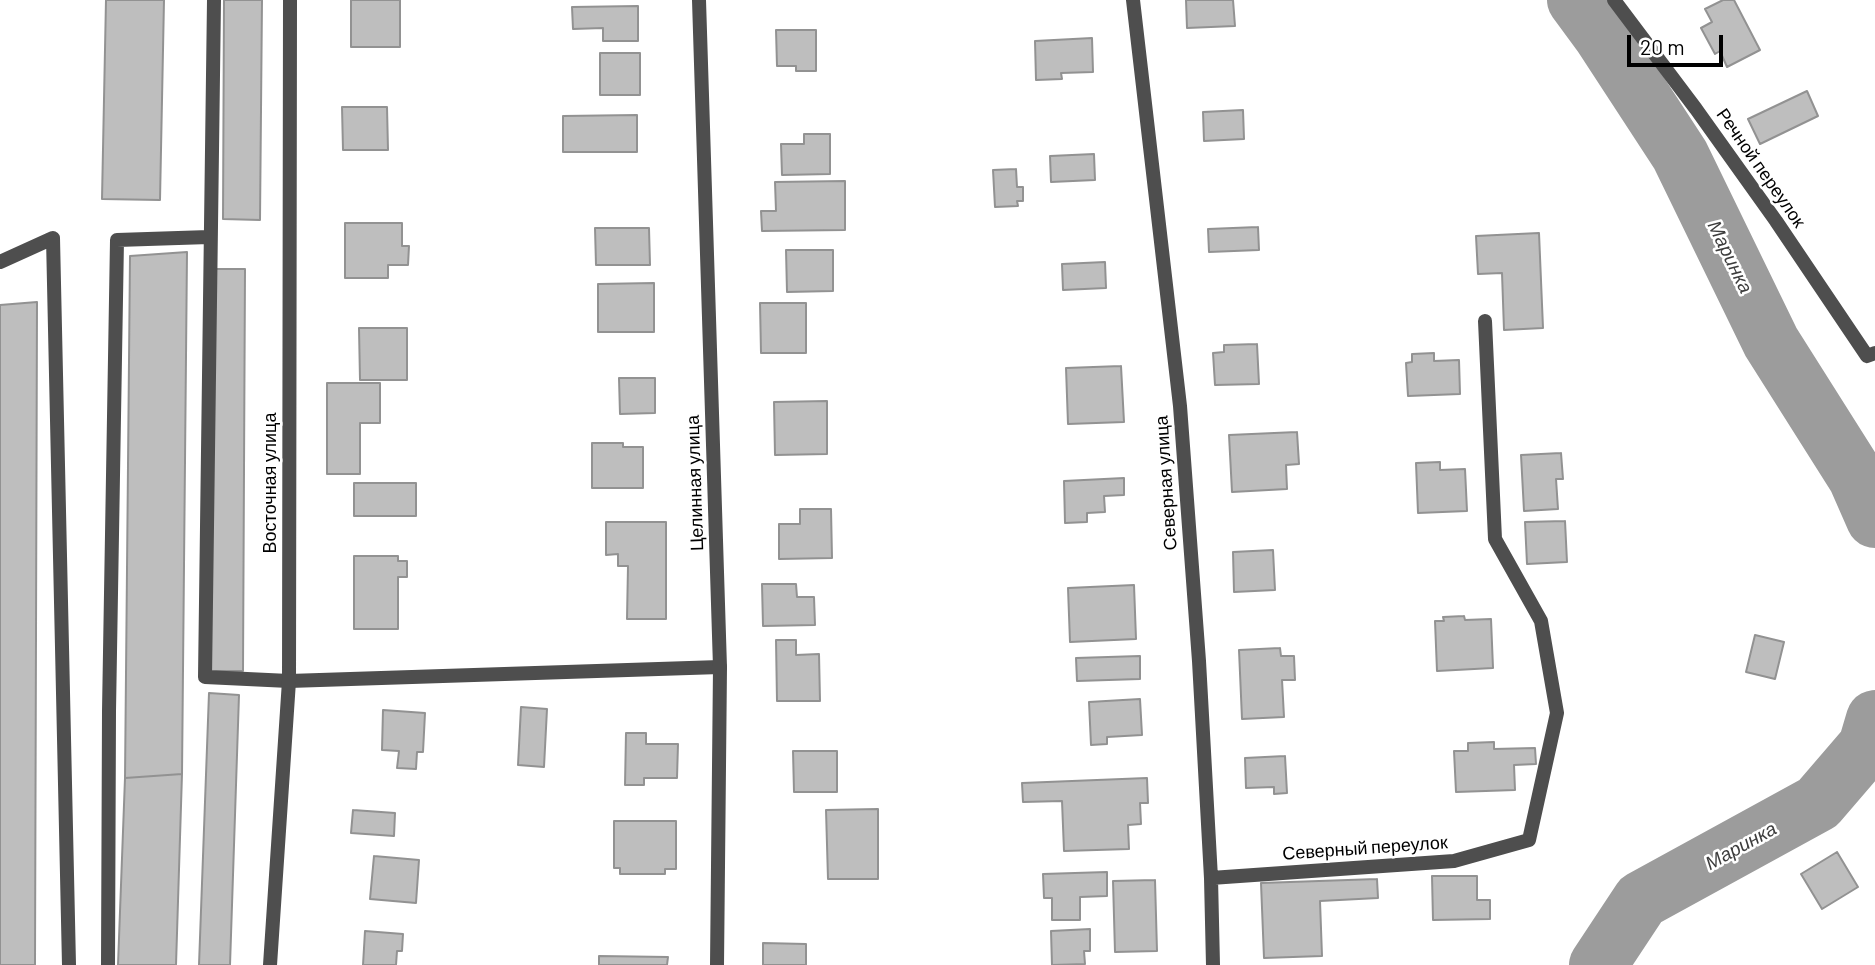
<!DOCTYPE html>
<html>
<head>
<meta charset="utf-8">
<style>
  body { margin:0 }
  #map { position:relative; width:1875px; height:965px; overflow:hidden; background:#fff; font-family:Barlow,sans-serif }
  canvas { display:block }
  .scale { position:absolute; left:1627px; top:35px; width:96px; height:32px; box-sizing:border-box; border:4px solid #000; border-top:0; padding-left:9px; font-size:21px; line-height:24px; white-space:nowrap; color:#000; -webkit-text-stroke:5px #fff; paint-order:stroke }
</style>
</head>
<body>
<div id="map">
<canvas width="1875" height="965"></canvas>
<div class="scale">20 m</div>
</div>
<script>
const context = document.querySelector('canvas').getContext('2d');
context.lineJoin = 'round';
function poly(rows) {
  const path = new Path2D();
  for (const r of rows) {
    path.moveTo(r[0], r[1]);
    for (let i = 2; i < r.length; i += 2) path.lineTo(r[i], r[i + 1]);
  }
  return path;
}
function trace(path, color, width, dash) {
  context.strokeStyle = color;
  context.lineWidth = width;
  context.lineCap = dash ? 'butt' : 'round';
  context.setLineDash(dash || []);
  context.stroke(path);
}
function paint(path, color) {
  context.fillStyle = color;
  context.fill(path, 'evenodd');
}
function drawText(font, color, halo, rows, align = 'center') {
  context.font = font + ' Barlow,sans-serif';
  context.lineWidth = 5;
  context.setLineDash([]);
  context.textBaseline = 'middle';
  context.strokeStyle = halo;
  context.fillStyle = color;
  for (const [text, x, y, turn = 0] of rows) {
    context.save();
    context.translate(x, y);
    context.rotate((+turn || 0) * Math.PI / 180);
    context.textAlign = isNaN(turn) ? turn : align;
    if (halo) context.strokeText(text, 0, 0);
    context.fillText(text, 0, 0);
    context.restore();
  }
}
trace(poly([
  [1576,0,1601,34,1680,155,1771,342,1857,478,1875,519],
  [1598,965,1641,900,1818,803,1867,746,1875,719]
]), '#9c9c9c', 58);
const building = poly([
  [106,0,164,0,160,200,102,199,106,0],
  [224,0,262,0,260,220,223,219,224,0],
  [351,0,400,0,400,47,351,47,351,0],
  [1186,0,1233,0,1235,26,1187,28,1186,0],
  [1723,0,1734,0,1760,50,1727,67,1720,51,1715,54,1701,28,1712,22,1705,9,1723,0],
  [638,6,638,41,603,41,603,28,573,29,572,7,638,6],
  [776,30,816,30,816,71,796,71,796,66,777,66,776,30],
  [1092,38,1093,72,1061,73,1062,79,1036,80,1035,41,1092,38],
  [600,53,640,53,640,95,600,95,600,53],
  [1807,91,1818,116,1760,144,1748,119,1807,91],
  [342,107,387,107,388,150,343,150,342,107],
  [1243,110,1244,139,1204,141,1203,112,1243,110],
  [637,115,637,152,563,152,563,116,637,115],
  [804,134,830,134,830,174,782,175,781,144,804,144,804,134],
  [1094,154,1095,180,1051,182,1050,156,1094,154],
  [1016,169,1017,187,1023,187,1023,201,1017,201,1018,206,995,207,993,170,1016,169],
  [845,181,845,230,762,231,761,211,776,211,775,182,845,181],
  [345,223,402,223,402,246,409,246,408,265,388,265,388,278,345,278,345,223],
  [1258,227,1259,250,1209,252,1208,229,1258,227],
  [595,228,649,228,650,265,596,265,595,228],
  [1539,233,1543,328,1504,330,1502,273,1478,274,1476,236,1539,233],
  [786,250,833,250,833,291,787,292,786,250],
  [187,252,182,774,125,778,130,256,187,252],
  [1105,262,1106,288,1063,290,1062,264,1105,262],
  [212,269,245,269,243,671,210,671,212,269],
  [654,283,654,332,598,332,598,284,654,283],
  [37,302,35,965,0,965,0,305,37,302],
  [760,303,806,303,806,353,761,353,760,303],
  [359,328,407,328,407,380,360,380,359,328],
  [1257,344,1259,384,1215,385,1213,353,1224,352,1224,345,1257,344],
  [1434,353,1434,361,1459,360,1460,394,1408,396,1406,363,1412,362,1412,354,1434,353],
  [1121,366,1124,422,1068,424,1066,368,1121,366],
  [619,378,655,378,655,413,620,414,619,378],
  [327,383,380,383,380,423,360,423,360,474,327,474,327,383],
  [827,401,827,454,775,455,774,402,827,401],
  [1297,432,1299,464,1286,465,1287,489,1232,492,1229,435,1297,432],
  [592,443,623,443,623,447,643,447,643,488,592,488,592,443],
  [1561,453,1563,479,1556,479,1558,509,1524,511,1521,455,1561,453],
  [1440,462,1440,470,1465,469,1467,511,1418,513,1416,463,1440,462],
  [1124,478,1124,495,1104,496,1105,512,1087,513,1087,522,1065,523,1064,481,1124,478],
  [354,483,416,483,416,516,354,516,354,483],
  [800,509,831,509,832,558,779,559,779,524,800,524,800,509],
  [1565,521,1567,562,1527,564,1525,522,1565,521],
  [606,522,666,522,666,619,627,619,628,566,618,566,618,554,606,555,606,522],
  [1273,550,1275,590,1234,592,1233,552,1273,550],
  [354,556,398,556,398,561,407,561,407,577,398,577,398,629,354,629,354,556],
  [762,584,796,584,797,597,814,597,815,625,763,626,762,584],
  [1134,585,1136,639,1070,642,1068,588,1134,585],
  [1464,616,1465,620,1491,619,1493,668,1437,671,1435,621,1444,621,1443,617,1464,616],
  [1755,635,1784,642,1775,679,1746,672,1755,635],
  [776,640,796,640,796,655,819,654,820,701,777,701,776,640],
  [1280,648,1281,656,1294,656,1295,680,1282,680,1284,717,1242,719,1239,650,1280,648],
  [1140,656,1140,679,1077,681,1076,658,1140,656],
  [209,693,239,695,230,965,199,965,209,693],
  [1140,699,1142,735,1107,737,1107,744,1091,745,1089,702,1140,699],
  [521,707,547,709,544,767,518,765,521,707],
  [383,710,425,713,423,752,417,752,416,769,397,768,399,751,382,750,383,710],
  [626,733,646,733,646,744,678,744,677,778,644,778,644,785,625,785,626,733],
  [1494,742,1494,749,1535,748,1536,764,1514,765,1515,790,1456,792,1454,751,1468,751,1468,743,1494,742],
  [793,751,837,751,837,792,794,792,793,751],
  [1285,756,1287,793,1274,794,1274,787,1246,788,1245,758,1285,756],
  [182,774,176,965,118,965,125,778,182,774],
  [1147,778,1148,803,1140,803,1141,824,1128,825,1129,849,1064,851,1062,801,1023,802,1022,783,1147,778],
  [878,809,878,879,828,879,826,810,878,809],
  [353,810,395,813,394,836,351,833,353,810],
  [614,821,676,821,676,869,665,869,665,874,620,874,620,868,614,868,614,821],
  [1837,852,1858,887,1822,909,1801,874,1837,852],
  [374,856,419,860,416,903,370,899,374,856],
  [1107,872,1107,896,1080,897,1080,920,1052,920,1052,898,1044,898,1043,874,1107,872],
  [1432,876,1477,876,1477,900,1490,900,1490,919,1433,920,1432,876],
  [1377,879,1378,898,1320,901,1322,956,1264,958,1261,883,1377,879],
  [1155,880,1157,951,1115,952,1113,881,1155,880],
  [1090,929,1090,951,1084,951,1085,964,1052,965,1051,931,1090,929],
  [365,931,403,934,402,951,397,951,396,965,363,965,365,931],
  [763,943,806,944,806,965,763,965,763,943],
  [599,956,668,957,667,965,599,965,599,956]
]);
paint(building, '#bebebe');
trace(building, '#929292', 2);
trace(poly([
  [214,0,205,677,289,681,720,667],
  [0,262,53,238,69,965],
  [108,965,109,711,117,240,209,237]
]), '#4e4e4e', 14);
trace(poly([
  [699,0,720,667,717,965],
  [1133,0,1180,406,1199,661,1211,878,1213,965],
  [1614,0,1696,109,1776,221,1867,356,1875,353],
  [1211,878,1454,861,1529,840,1557,713,1541,621,1495,539,1485,321],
  [270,965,289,681,290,0]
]), '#4e4e4e', 14);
drawText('18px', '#000', '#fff', [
  ["Речной переулок",1761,168,55],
  ["Восточная улица",270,483,-90],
  ["Целинная улица",695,483,-92],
  ["Северная улица",1166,483,-94],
  ["Северный переулок",1365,848,-4]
]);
drawText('italic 19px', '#3d3d3d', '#fff', [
  ["Маринка",1730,257,64],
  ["Маринка",1741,846,-29]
]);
</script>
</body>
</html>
